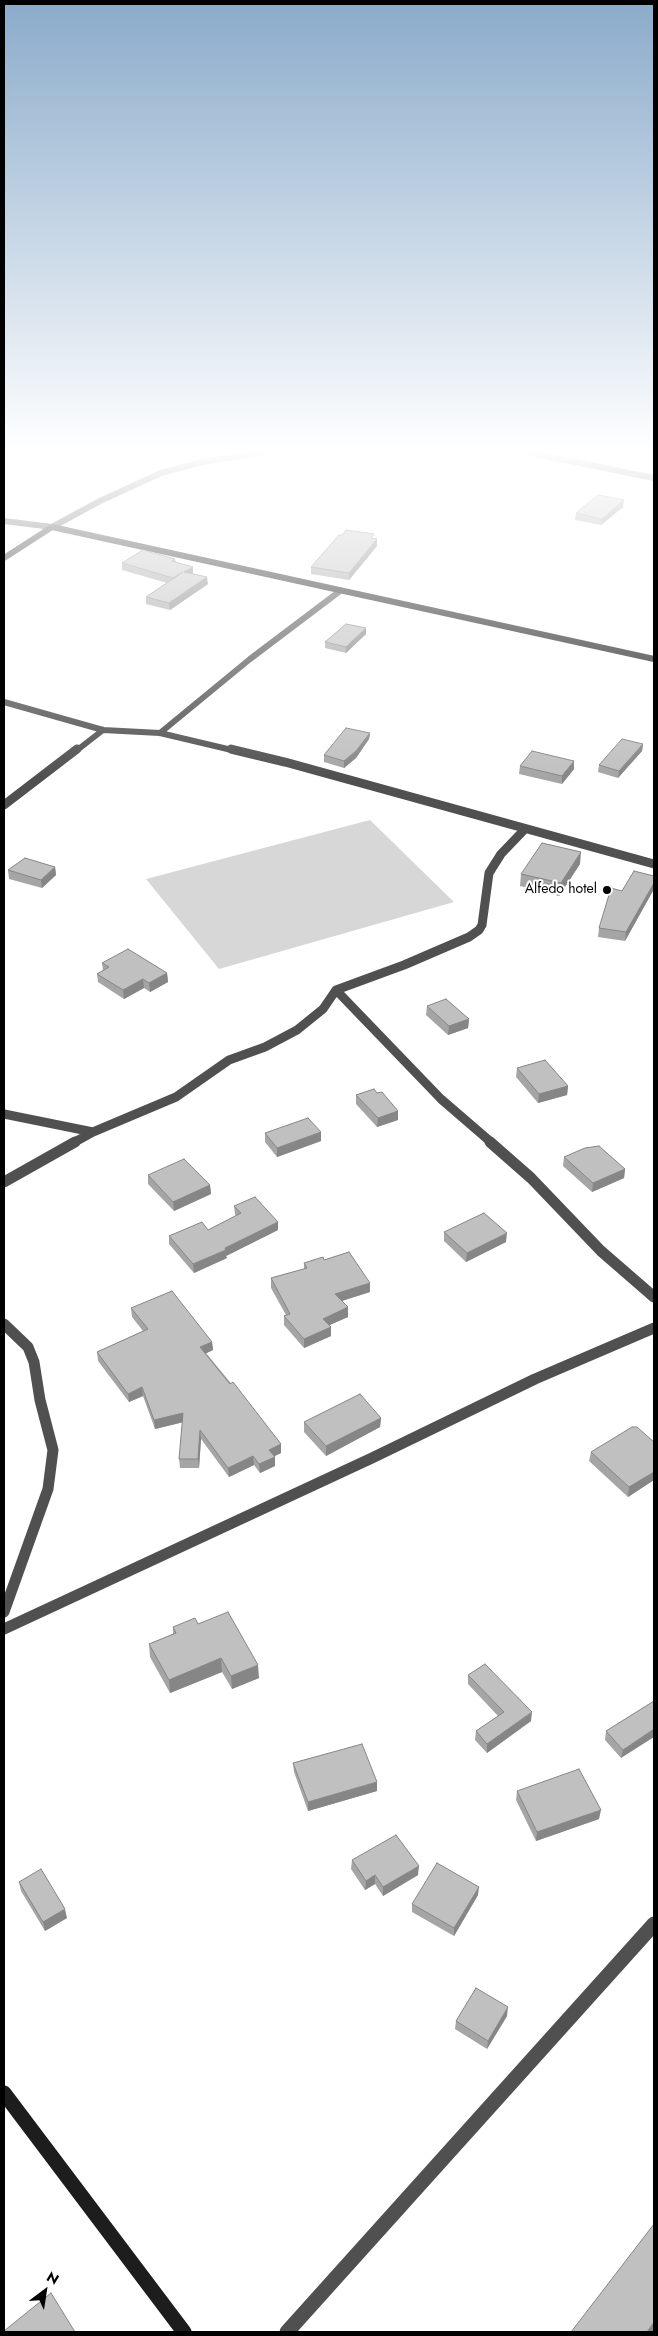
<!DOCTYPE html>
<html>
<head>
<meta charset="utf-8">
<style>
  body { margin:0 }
  #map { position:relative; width:658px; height:2336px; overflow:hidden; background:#fff; font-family:Jost,sans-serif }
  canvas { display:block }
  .frame { position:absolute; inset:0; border:5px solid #000; pointer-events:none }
  .north { position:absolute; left:20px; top:2266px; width:50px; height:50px; -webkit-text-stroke:4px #fff; paint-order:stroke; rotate:31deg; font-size:14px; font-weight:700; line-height:20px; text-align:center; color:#000 }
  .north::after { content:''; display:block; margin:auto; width:18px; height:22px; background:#000; clip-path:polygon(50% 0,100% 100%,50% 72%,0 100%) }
</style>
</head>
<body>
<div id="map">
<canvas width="658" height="2336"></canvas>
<div class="frame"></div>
<div class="north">N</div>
</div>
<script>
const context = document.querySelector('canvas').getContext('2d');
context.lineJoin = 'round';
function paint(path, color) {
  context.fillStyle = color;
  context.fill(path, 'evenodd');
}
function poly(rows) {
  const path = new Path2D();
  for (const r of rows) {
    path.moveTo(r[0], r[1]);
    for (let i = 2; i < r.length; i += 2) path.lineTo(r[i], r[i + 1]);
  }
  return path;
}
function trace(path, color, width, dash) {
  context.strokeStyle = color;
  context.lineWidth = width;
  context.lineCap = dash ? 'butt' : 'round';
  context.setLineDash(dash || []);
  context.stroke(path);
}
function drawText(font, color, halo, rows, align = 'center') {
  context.font = font + ' Jost,sans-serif';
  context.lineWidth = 4;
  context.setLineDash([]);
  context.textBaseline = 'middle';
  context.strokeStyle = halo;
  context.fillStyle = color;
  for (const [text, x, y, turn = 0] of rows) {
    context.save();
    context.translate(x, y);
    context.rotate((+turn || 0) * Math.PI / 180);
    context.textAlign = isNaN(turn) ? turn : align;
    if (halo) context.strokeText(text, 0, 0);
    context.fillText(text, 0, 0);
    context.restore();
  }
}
paint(poly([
  [370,820,454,902,219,969,146,879]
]), '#d7d7d7');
trace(poly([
  [521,451,654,478],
  [4,521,52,527,100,501,161,473,202,462,271,451],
  [4,702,103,730,160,733,236,751],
  [160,733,250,659,340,591],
  [76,751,103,730]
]), '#505050', 6);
trace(poly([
  [231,749,285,762,654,864],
  [4,805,77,749],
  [4,1114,93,1132],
  [73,1143,93,1132,176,1097,229,1060,265,1047,297,1030,323,1009,336,990],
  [492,1143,441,1099,336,990,404,965,469,937,479,930,482,925,489,873,501,854,524,830]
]), '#505050', 9);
trace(poly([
  [490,1142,531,1178,601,1251,654,1297],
  [4,1182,75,1142],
  [4,1324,28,1347,34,1362,40,1400,53,1450,48,1489,4,1612],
  [4,1629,372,1458,535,1379,654,1328]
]), '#505050', 11);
trace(poly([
  [287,2332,654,1924]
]), '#505050', 15);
trace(poly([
  [4,558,52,527,654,659]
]), '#1d1d1d', 6);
trace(poly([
  [4,2093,184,2332]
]), '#1d1d1d', 15);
paint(poly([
  [623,507,601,525,575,520,576,513],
  [374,539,377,546,349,580,311,574,311,567],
  [175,559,176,562,208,584,170,610,146,604,146,597,167,583,122,570,122,563],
  [366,628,366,634,346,653,325,648,325,642],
  [370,733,369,739,356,758,344,768,324,762,324,755],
  [643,744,642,751,618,778,598,772,599,765],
  [520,766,574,769,562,784,519,774],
  [580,864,559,896,520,886,521,874],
  [55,867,56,875,42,888,9,879,8,870],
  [654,876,654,889,625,941,598,937,599,928,622,891],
  [102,963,167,973,168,982,150,992,144,988,124,999,98,982,97,974,103,970],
  [427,1006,469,1019,468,1028,448,1035,426,1015],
  [517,1068,568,1086,567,1095,538,1103,516,1077],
  [377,1093,398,1111,398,1120,377,1127,356,1104,356,1095],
  [265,1133,321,1141,277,1157,265,1142],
  [564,1157,625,1169,624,1178,592,1192,563,1166],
  [148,1175,210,1185,211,1194,174,1211,148,1184],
  [234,1206,278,1222,278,1230,226,1256,227,1258,194,1273,169,1244,169,1236,208,1230,236,1216,235,1214],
  [444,1232,506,1242,466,1262,444,1241],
  [324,1260,370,1283,370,1292,342,1301,348,1307,348,1317,329,1325,331,1327,331,1336,304,1348,284,1325,284,1316,286,1315,271,1288,271,1278,304,1269,304,1263],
  [131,1308,212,1342,213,1350,206,1353,281,1444,281,1453,274,1456,275,1466,260,1473,254,1465,229,1477,201,1439,199,1468,180,1468,179,1459,183,1422,155,1429,143,1396,129,1402,98,1361,97,1352,143,1331,132,1317],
  [381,1418,380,1427,326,1456,304,1432,304,1422],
  [654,1442,654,1480,628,1497,589,1461,591,1452],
  [198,1624,259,1678,232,1689,222,1672,170,1693,150,1657,149,1644,173,1634,173,1627],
  [468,1675,531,1721,487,1753,475,1740,476,1731,498,1716,468,1684],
  [654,1701,621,1758,605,1740,606,1731],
  [293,1763,377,1791,308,1811,294,1772],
  [517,1791,599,1819,536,1841,516,1800],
  [352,1860,418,1875,383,1896,375,1884,365,1890,351,1869],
  [19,1882,67,1918,45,1931,21,1891],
  [478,1895,454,1936,412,1912,412,1904],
  [507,2016,487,2049,455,2029,456,2021]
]), '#a5a5a5');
paint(poly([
  [624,500,623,507,601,525,602,519],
  [377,539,377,546,349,580,349,573],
  [193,567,193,574,184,572],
  [207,577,208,584,170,610,169,603],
  [366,628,366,634,346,653,346,647],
  [370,733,369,739,356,758,344,768,344,761],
  [643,744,642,751,618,778,619,771],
  [574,761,574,769,562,784,562,776],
  [581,852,580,864,559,896,561,883],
  [55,867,56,875,42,888,41,880],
  [654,883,654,889,625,941,626,932],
  [167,973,168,982,150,992,149,983],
  [143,979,144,988,124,999,123,990],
  [469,1019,468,1028,448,1035,449,1026],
  [568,1086,567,1095,538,1103,539,1094],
  [398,1111,398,1120,377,1127,378,1118],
  [321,1132,321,1141,277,1157,277,1148],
  [625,1169,624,1178,592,1192,593,1183],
  [210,1185,211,1194,174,1211,173,1202],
  [278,1222,278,1230,226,1256,227,1258,194,1273,193,1264],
  [507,1233,506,1242,466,1262,467,1253],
  [370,1283,370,1292,335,1303,335,1294],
  [348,1307,348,1317,323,1328,323,1319],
  [331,1327,331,1336,304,1348,304,1339],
  [212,1342,213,1350,201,1356,200,1347],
  [142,1387,143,1396,129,1402,128,1394],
  [183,1413,184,1422,155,1429,154,1420],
  [381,1418,380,1427,326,1456,326,1446],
  [200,1430,201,1439,199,1468,198,1459],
  [281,1444,281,1453,269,1459,269,1450],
  [253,1456,254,1465,229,1477,228,1468],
  [275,1457,275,1466,260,1473,259,1464],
  [654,1472,654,1480,628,1497,629,1487],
  [221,1658,222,1672,170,1693,169,1680],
  [258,1665,259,1678,232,1689,231,1676],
  [532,1712,531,1721,487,1753,487,1744],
  [654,1729,654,1737,621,1758,623,1750],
  [377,1782,377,1791,308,1811,308,1802],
  [601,1810,599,1819,536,1841,537,1832],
  [419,1866,418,1875,383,1896,383,1887],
  [375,1875,375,1884,365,1890,366,1881],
  [479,1887,478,1895,454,1936,454,1928],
  [65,1909,67,1918,45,1931,43,1922],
  [508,2007,507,2016,487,2049,488,2041],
  [654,2322,654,2329,652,2332,647,2332]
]), '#868686');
const building = poly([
  [598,495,624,500,602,519,576,513,598,495],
  [346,530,374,534,371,538,377,539,349,573,311,567,339,535,342,535,346,530],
  [143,550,175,559,172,561,193,567,184,572,207,577,169,603,146,597,183,572,173,578,122,563,143,550],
  [346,624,366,628,346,647,325,642,346,624],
  [346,728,370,733,356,751,344,761,324,755,346,728],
  [622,739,643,744,619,771,599,765,622,739],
  [532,751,574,761,562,776,520,766,532,751],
  [542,843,581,852,561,883,521,874,542,843],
  [25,858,55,867,41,880,8,870,25,858],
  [634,871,654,876,654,883,626,932,599,928,611,888,622,891,634,871],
  [128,949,167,973,149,983,143,979,123,990,97,974,109,967,102,963,128,949],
  [446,999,469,1019,449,1026,427,1006,446,999],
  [545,1060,568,1086,539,1094,517,1068,545,1060],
  [374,1089,377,1093,382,1092,398,1111,378,1118,356,1095,374,1089],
  [308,1118,321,1132,277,1148,265,1133,308,1118],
  [599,1146,625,1169,593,1183,564,1157,585,1148,599,1146],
  [184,1159,210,1185,173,1202,148,1175,184,1159],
  [255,1197,278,1222,225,1248,226,1250,193,1264,169,1236,202,1222,208,1230,241,1213,234,1206,255,1197],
  [484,1213,507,1233,467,1253,444,1232,484,1213],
  [349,1252,370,1283,335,1294,348,1307,323,1319,331,1327,304,1339,284,1316,290,1314,271,1278,307,1268,304,1263,323,1257,324,1260,349,1252],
  [172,1291,212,1342,200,1347,230,1384,233,1382,281,1444,269,1450,275,1457,259,1464,253,1456,228,1468,200,1430,198,1459,179,1459,183,1413,154,1420,142,1387,128,1394,97,1352,148,1329,131,1308,172,1291],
  [360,1394,381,1418,326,1446,304,1422,360,1394],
  [632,1427,637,1427,654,1442,654,1472,629,1487,591,1452,632,1427],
  [228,1612,258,1665,231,1676,221,1658,169,1680,149,1644,176,1633,173,1627,195,1618,198,1624,228,1612],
  [485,1664,532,1712,487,1744,476,1731,504,1712,468,1675,485,1664],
  [654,1701,654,1729,623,1750,606,1731,654,1701],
  [362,1744,377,1782,308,1802,293,1763,362,1744],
  [579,1769,601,1810,537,1832,517,1791,579,1769],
  [396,1835,419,1866,383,1887,375,1875,366,1881,352,1860,396,1835],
  [437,1863,479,1887,454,1928,412,1904,437,1863],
  [41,1869,65,1909,43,1922,19,1882,41,1869],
  [476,1988,508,2007,488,2041,456,2021,476,1988],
  [654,2224,654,2322,647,2332,571,2332,654,2224],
  [51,2293,75,2332,4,2332,4,2331,51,2293]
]);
paint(building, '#c0c0c0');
trace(building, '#868686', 1);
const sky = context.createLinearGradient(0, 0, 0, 778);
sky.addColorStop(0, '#8aabca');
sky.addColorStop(0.58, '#fff');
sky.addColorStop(1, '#ffffff00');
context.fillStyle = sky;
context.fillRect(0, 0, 658, 778);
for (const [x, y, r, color] of [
  [607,890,5,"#000"]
]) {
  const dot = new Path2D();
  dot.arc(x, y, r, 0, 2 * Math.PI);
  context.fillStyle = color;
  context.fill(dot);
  trace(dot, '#fff', 2);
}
drawText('14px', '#000', '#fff', [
  ["Alfedo hotel",597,890]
], 'right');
</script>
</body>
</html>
